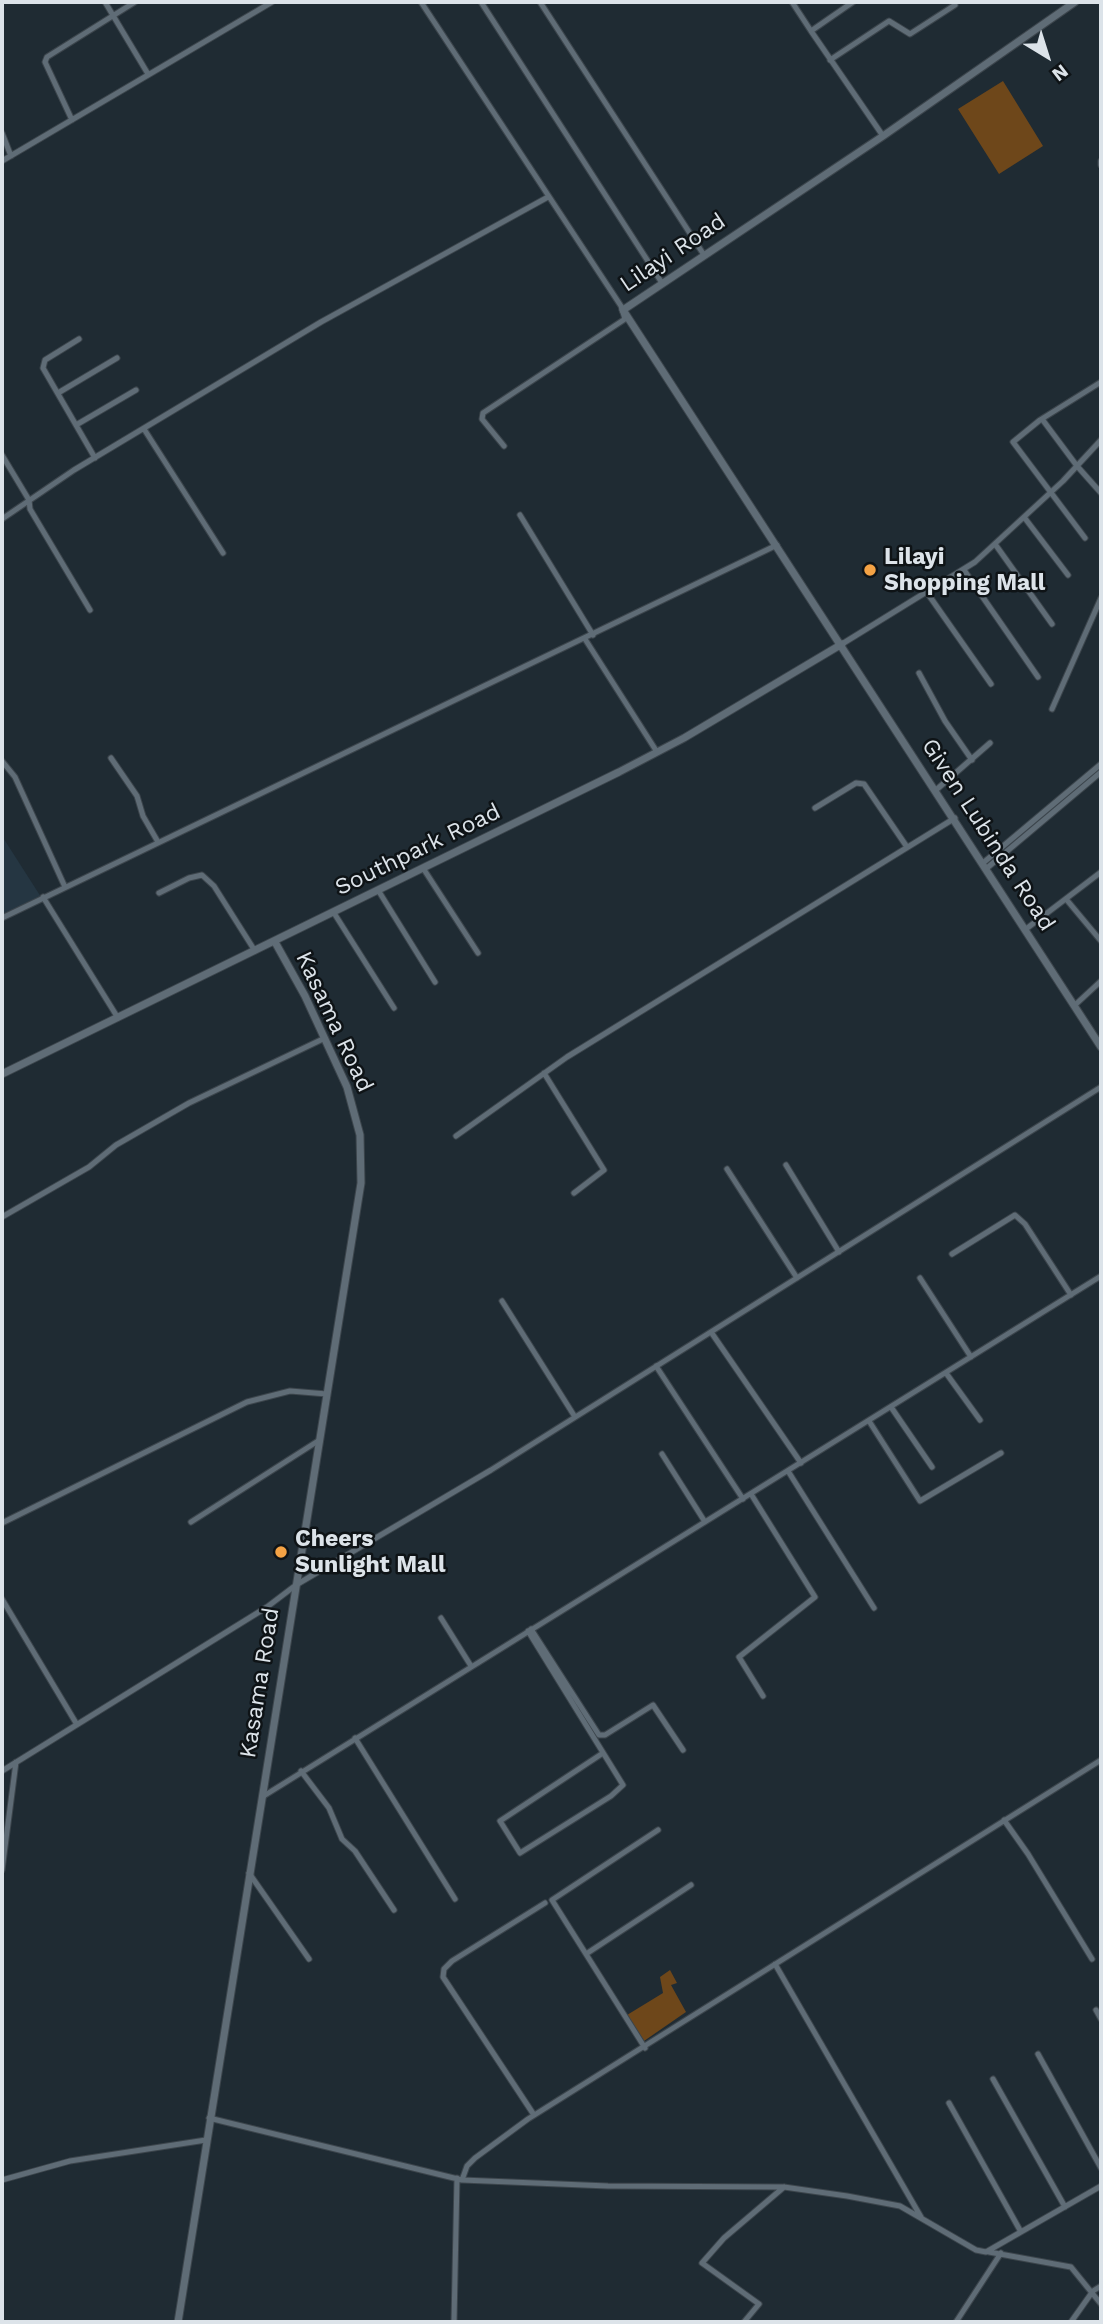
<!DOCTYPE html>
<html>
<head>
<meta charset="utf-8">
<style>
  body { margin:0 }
  #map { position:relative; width:1103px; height:2324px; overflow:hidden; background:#1f2b33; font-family:"Work Sans",sans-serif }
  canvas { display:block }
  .frame { position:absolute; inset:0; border:4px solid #dce3e9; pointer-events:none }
  .north { position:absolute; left:1012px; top:21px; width:70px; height:70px; -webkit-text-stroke:5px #0e1316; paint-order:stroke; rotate:142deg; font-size:19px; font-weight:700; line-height:28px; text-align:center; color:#dce3e9 }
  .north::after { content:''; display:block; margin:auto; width:24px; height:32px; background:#dce3e9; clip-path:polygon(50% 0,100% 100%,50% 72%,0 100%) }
</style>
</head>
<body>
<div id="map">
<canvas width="1103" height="2324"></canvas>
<div class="frame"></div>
<div class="north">N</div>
</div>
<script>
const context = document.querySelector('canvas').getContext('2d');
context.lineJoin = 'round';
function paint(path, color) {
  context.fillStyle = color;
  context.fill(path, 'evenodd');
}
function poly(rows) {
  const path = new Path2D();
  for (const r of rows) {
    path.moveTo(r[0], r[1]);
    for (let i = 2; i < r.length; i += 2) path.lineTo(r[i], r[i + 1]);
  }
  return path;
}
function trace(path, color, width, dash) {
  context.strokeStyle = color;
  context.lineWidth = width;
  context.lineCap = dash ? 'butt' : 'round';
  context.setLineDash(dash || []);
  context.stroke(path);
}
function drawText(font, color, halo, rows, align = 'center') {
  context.font = font + ' "Work Sans",sans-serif';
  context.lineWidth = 5;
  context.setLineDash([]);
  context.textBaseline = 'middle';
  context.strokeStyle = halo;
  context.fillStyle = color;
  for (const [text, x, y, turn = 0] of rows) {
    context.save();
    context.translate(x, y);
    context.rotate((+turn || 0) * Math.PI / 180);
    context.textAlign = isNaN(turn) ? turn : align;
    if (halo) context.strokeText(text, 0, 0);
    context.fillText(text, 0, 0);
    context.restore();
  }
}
paint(poly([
  [2,836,41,897,2,916]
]), '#253642');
paint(poly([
  [1003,81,1043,146,999,174,958,109],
  [670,1970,677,1983,671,1985,686,2012,644,2041,627,2015,663,1993,660,1977]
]), '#6e471a');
const street = poly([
  [105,2,148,74],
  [421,2,621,306,625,319,483,413,482,419,504,446],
  [481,2,662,283],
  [540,2,704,255],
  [792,2,811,31,853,2],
  [811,31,883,136],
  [830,60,889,21,910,34,955,5],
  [72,120,45,62,47,57,135,2],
  [2,133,11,156],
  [2,161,272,2],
  [1101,161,1101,165],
  [79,339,45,360,43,368,95,458],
  [58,393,117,358],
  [1042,419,1077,466,1101,493],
  [76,425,136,390],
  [144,429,223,553],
  [2,455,29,500,30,509,90,610],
  [520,515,593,635],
  [1024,517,1068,575],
  [2,519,74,470,321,322,548,197],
  [1085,538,1013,442,1040,420,1101,382],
  [995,544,1052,624],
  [964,570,1038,677],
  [928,594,991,684],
  [585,639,657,752],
  [842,644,975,562,1063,481,1101,440],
  [919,673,945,721,972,760],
  [1052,709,1101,598],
  [111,758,137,796,143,816,158,842],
  [2,761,15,777,65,887],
  [936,790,990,743],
  [815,808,856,783,864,784,907,847],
  [983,863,1101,764],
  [423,868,478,953],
  [987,868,1101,772],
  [378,890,435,982],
  [159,893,189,878,202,875,214,886,255,951],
  [43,897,118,1018],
  [1066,899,1101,941],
  [334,913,394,1008],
  [2,918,777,545],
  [1026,929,1101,872],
  [1075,1005,1101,981],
  [544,1073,604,1170,574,1193],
  [456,1136,567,1057,955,818],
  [786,1165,839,1252],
  [727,1169,797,1278],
  [2,1217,89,1167,116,1145,189,1103,325,1038],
  [952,1254,1015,1215,1025,1224,1071,1295],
  [920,1278,971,1357],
  [502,1301,575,1417],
  [711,1332,801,1463],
  [656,1366,743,1499],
  [946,1373,980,1420],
  [891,1407,932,1467],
  [869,1421,920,1501,1001,1453],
  [662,1454,705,1522],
  [788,1471,874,1608],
  [751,1494,815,1597,739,1657,763,1696],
  [191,1522,318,1441],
  [2,1523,247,1402,290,1391,327,1394],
  [2,1599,76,1723],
  [441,1618,471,1666],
  [531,1629,599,1735,605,1735,653,1705,683,1750],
  [528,1631,623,1785,611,1796,520,1853,500,1821,603,1753],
  [355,1738,455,1899],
  [2,1771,267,1607,296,1585,491,1470,1101,1087],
  [301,1771,329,1808,342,1839,355,1851,394,1910],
  [262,1797,1101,1276],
  [1004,1820,1028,1854,1092,1959],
  [2,1870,16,1762],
  [249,1873,309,1959],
  [586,1954,691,1885],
  [775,1964,921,2217],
  [1096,2010,1101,2019],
  [645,2048,552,1900,658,1830],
  [1038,2054,1101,2168],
  [993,2079,1065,2207],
  [949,2103,1021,2232],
  [534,2115,443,1977,444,1969,452,1961,545,1903],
  [209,2118,462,2180,608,2186,784,2187,847,2196,900,2206,976,2250,986,2252,1101,2186],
  [2,2180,70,2161,206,2140],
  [462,2180,467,2166,475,2158,528,2119,1101,1760],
  [989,2252,1071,2267,1101,2304],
  [454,2322,457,2178],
  [744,2322,759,2304,702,2263,724,2238,784,2187],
  [956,2322,1001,2253],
  [1071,2322,1093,2291,1101,2286]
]);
const secondary = poly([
  [1075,2,883,136,623,310,1101,1047],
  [2,1074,619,772,684,738,842,644],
  [178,2322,361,1183,360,1135,347,1087,305,996,275,942]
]);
trace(street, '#3c454c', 7);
trace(secondary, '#3c454c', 9);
trace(street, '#5f6c76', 5);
trace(secondary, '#5f6c76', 7);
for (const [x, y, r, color] of [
  [870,570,7,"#f5a345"],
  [281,1552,7,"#f5a345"]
]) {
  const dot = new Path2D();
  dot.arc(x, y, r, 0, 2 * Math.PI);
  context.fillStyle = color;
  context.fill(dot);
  trace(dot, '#0e1316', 2.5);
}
drawText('23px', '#dce3e9', '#0e1316', [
  ["Lilayi Road",673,253,-34],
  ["Given Lubinda Road",988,835,57],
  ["Southpark Road",418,850,-26],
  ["Kasama Road",334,1022,65],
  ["Kasama Road",260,1683,-81]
]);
drawText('bold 23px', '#dce3e9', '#0e1316', [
  ["Lilayi",884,557],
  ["Shopping Mall",884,583],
  ["Cheers",295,1539],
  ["Sunlight Mall",295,1565]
], 'left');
</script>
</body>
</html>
